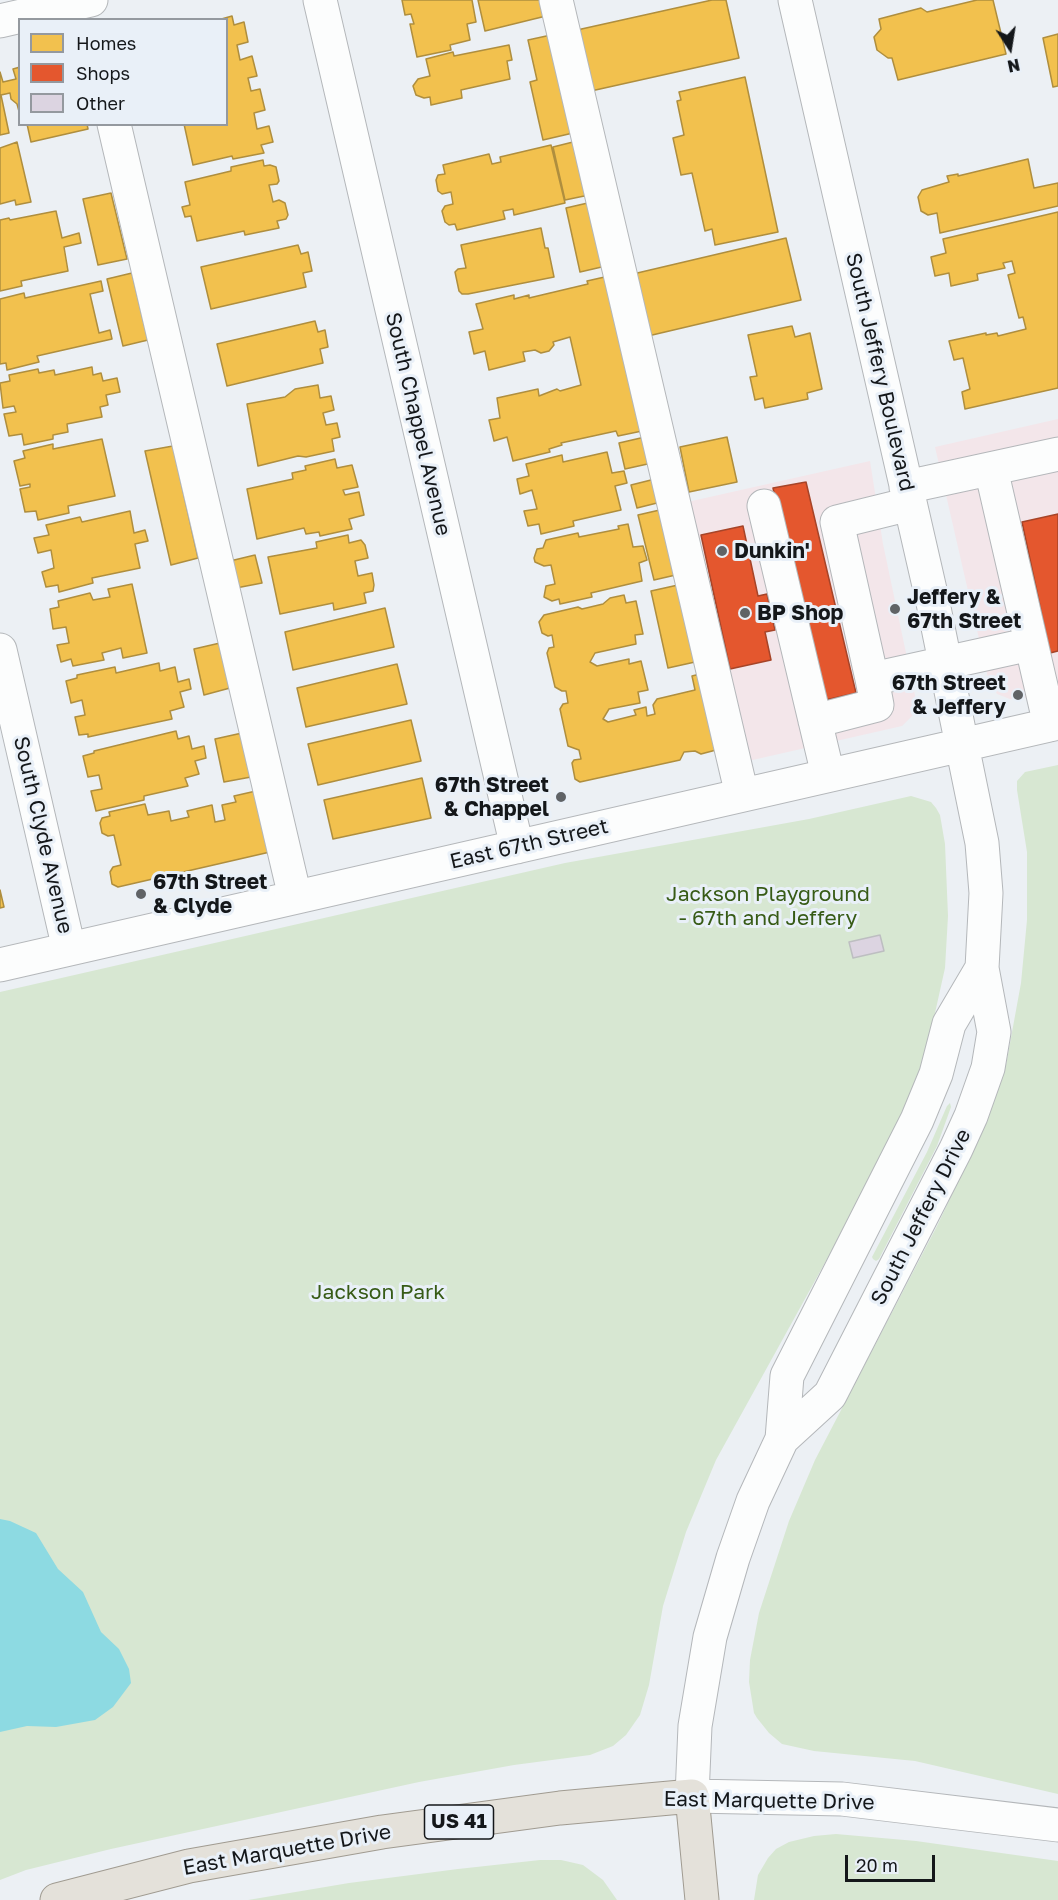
<!DOCTYPE html>
<html>
<head>
<meta charset="utf-8">
<style>
  body { margin:0 }
  #map { position:relative; width:1058px; height:1900px; overflow:hidden; background:#ecf0f4; font-family:"Golos Text",sans-serif }
  canvas { display:block }
  .legend { position:absolute; left:18px; top:18px; width:210px; height:108px; box-sizing:border-box; background:#e9f0f8; border:2px solid #94999f; margin:0; padding:8px 10px; list-style:none; font-size:18px; color:#14171a }
  .legend li { display:flex; align-items:center; gap:12px; height:30px }
  .legend b { width:30px; border:2px solid #94999f }
  .north { position:absolute; left:980px; top:18px; width:60px; height:60px; -webkit-text-stroke:4px #e9f0f8; paint-order:stroke; rotate:168deg; font-size:16px; font-weight:700; line-height:24px; text-align:center; color:#14171a }
  .north::after { content:''; display:block; margin:auto; width:21px; height:27px; background:#14171a; clip-path:polygon(50% 0,100% 100%,50% 72%,0 100%) }
  .scale { position:absolute; left:845px; top:1855px; width:90px; height:27px; box-sizing:border-box; border:3px solid #14171a; border-top:0; padding-left:8px; font-size:18px; line-height:21px; white-space:nowrap; color:#14171a; -webkit-text-stroke:4px #e9f0f8; paint-order:stroke }
</style>
</head>
<body>
<div id="map">
<canvas width="1058" height="1900"></canvas>
<ul class="legend">
<li><b style="height:16px;background:#f2c14e"></b>Homes</li>
<li><b style="height:16px;background:#e4572e"></b>Shops</li>
<li><b style="height:16px;background:#dcd4e1"></b>Other</li>
</ul>
<div class="north">N</div>
<div class="scale">20 m</div>
</div>
<script>
const context = document.querySelector('canvas').getContext('2d');
context.lineJoin = 'round';
function paint(path, color) {
  context.fillStyle = color;
  context.fill(path, 'evenodd');
}
function poly(rows) {
  const path = new Path2D();
  for (const r of rows) {
    path.moveTo(r[0], r[1]);
    for (let i = 2; i < r.length; i += 2) path.lineTo(r[i], r[i + 1]);
  }
  return path;
}
function trace(path, color, width, dash) {
  context.strokeStyle = color;
  context.lineWidth = width;
  context.lineCap = dash ? 'butt' : 'round';
  context.setLineDash(dash || []);
  context.stroke(path);
}
function drawText(font, color, halo, rows, align = 'center') {
  context.font = font + ' "Golos Text",sans-serif';
  context.lineWidth = 6;
  context.setLineDash([]);
  context.textBaseline = 'middle';
  context.strokeStyle = halo;
  context.fillStyle = color;
  for (const [text, x, y, turn = 0] of rows) {
    context.save();
    context.translate(x, y);
    context.rotate((+turn || 0) * Math.PI / 180);
    context.textAlign = isNaN(turn) ? turn : align;
    if (halo) context.strokeText(text, 0, 0);
    context.fillText(text, 0, 0);
    context.restore();
  }
}
paint(poly([
  [1058,419,1058,691,1025,698,1010,699,997,694,988,678,935,447],
  [870,461,883,544,917,705,915,713,902,726,735,764,674,505]
]), '#f3e6ea');
paint(poly([
  [1058,765,1058,1794,915,1761,814,1751,782,1744,769,1733,757,1718,754,1713,749,1682,750,1660,759,1613,789,1521,815,1460,937,1226,985,1125,1006,1065,1021,983,1027,920,1027,852,1017,790,1017,781,1025,772],
  [911,796,931,802,936,808,940,815,945,844,948,916,945,968,921,1076,885,1154,716,1460,686,1532,663,1606,649,1685,640,1715,626,1735,613,1746,590,1755,514,1765,419,1782,111,1849,26,1870,0,1880,0,992,565,863,809,819],
  [950,1103,951,1107,937,1146,879,1259,876,1261,873,1259,872,1257,927,1152,947,1106],
  [836,1834,916,1841,1058,1861,1058,1900,754,1900,758,1875,768,1858,776,1849,789,1842,814,1836],
  [540,1860,561,1860,583,1865,603,1880,617,1900,248,1900,349,1883,458,1869]
]), '#d7e7d2');
paint(poly([
  [0,1519,10,1521,36,1533,58,1569,83,1592,101,1632,119,1649,129,1669,131,1683,113,1707,95,1720,56,1727,27,1726,0,1732]
]), '#8ddae2');
const homes = poly([
  [402,0,472,0,476,22,467,24,470,40,450,45,451,50,417,57,410,24,414,24,411,14,405,15,402,0],
  [478,0,543,0,546,16,485,31,478,0],
  [712,0,726,0,739,58,591,91,577,30,712,0],
  [977,0,993,0,1006,54,898,80,892,58,888,58,877,50,874,37,881,29,879,19,921,8,927,12,977,0],
  [232,16,234,25,244,22,248,42,237,45,240,60,252,56,257,76,248,78,251,91,260,89,265,110,254,113,257,129,269,126,273,142,261,145,264,153,233,159,232,156,193,165,184,124,226,124,226,20,218,20,232,16],
  [1058,34,1058,86,1053,87,1043,38,1058,34],
  [551,35,573,133,543,140,530,82,537,80,528,40,551,35],
  [509,45,512,60,507,61,510,79,461,90,462,98,431,105,430,97,424,98,416,95,413,86,418,79,430,76,426,59,453,52,454,56,509,45],
  [20,67,20,115,17,104,11,99,10,93,1,95,9,133,0,135,0,72,3,82,16,79,13,69,20,67],
  [745,77,778,232,715,245,712,229,705,231,692,173,681,175,673,138,684,135,677,101,681,100,679,92,745,77],
  [27,124,87,124,88,129,31,142,27,124],
  [577,141,589,195,565,200,553,147,577,141],
  [17,142,31,202,16,205,15,200,0,204,0,148,17,142],
  [551,145,565,203,514,215,513,209,503,211,505,219,457,230,455,224,449,225,445,222,442,211,445,206,453,204,451,192,442,194,438,191,436,180,438,175,445,174,443,165,489,154,492,164,501,162,500,157,551,145],
  [1028,159,1034,188,1058,183,1058,206,940,233,937,213,928,215,921,211,918,197,922,190,949,182,947,176,958,174,958,176,1028,159],
  [263,160,264,166,270,165,276,167,279,181,277,184,269,185,273,202,279,200,285,203,288,215,286,219,277,221,279,228,245,235,244,231,197,241,191,216,185,217,182,207,190,205,185,182,231,171,231,167,263,160],
  [111,193,127,259,98,265,83,199,111,193],
  [592,202,606,266,580,272,566,208,592,202],
  [56,211,62,238,79,233,81,243,64,247,68,271,21,281,22,286,0,291,0,220,9,218,10,220,56,211],
  [1058,212,1058,388,965,409,962,392,970,389,963,358,954,360,949,341,986,333,986,335,997,333,998,336,1026,329,1023,317,1019,318,1008,275,1015,273,1012,261,1003,263,1005,268,977,274,978,280,951,286,949,273,935,276,931,257,946,253,943,239,1058,212],
  [541,228,545,248,548,248,554,277,468,294,462,294,459,291,455,272,458,269,466,268,461,245,541,228],
  [786,238,801,300,648,336,633,274,786,238],
  [298,245,301,254,308,252,312,271,303,273,306,287,211,309,201,267,298,245],
  [132,273,148,340,123,346,107,279,132,273],
  [609,276,642,431,618,436,616,431,561,443,562,445,549,449,550,452,513,461,507,437,494,441,489,420,500,418,497,398,538,389,539,396,557,389,560,391,581,385,570,337,553,342,554,345,549,351,541,353,535,350,523,352,525,361,489,370,485,351,474,354,469,332,483,329,476,304,514,295,514,299,529,295,529,298,588,284,587,281,609,276],
  [101,281,103,291,90,294,99,333,110,330,112,339,37,356,39,362,7,370,6,363,0,364,0,299,24,293,25,298,101,281],
  [315,321,318,332,325,330,328,347,320,349,323,363,227,386,217,344,315,321],
  [792,326,795,337,810,333,822,389,807,393,808,399,765,408,763,398,755,400,750,377,757,376,748,335,792,326],
  [92,367,93,375,101,373,103,381,117,378,120,392,106,395,108,405,100,407,102,417,67,424,68,432,53,435,53,439,24,445,22,434,9,436,4,414,16,412,14,406,3,408,0,383,10,381,9,375,38,369,39,373,54,370,55,375,92,367],
  [318,385,320,398,331,396,334,410,323,413,326,425,337,423,340,437,332,439,334,451,306,457,298,456,258,466,247,404,285,397,295,389,318,385],
  [645,437,652,463,625,469,619,443,645,437],
  [727,437,737,482,689,492,680,447,727,437],
  [102,439,115,496,68,506,69,513,38,520,36,511,25,512,20,489,30,487,30,484,20,486,14,461,25,458,23,451,53,444,53,449,102,439],
  [173,446,198,558,171,565,145,451,173,446],
  [607,452,612,473,624,471,627,483,615,486,621,510,573,521,574,526,541,534,539,524,528,526,524,511,537,509,532,490,520,494,517,479,529,476,526,464,562,455,563,462,607,452],
  [335,459,337,468,352,465,358,487,343,490,345,495,359,492,364,515,349,519,352,529,320,536,319,532,306,534,304,528,257,539,247,489,293,479,292,473,306,470,305,466,335,459],
  [655,479,661,502,637,508,631,485,655,479],
  [664,509,680,574,654,580,638,515,664,509],
  [130,511,134,533,145,530,148,541,135,544,140,568,92,578,93,583,59,592,58,585,46,587,42,572,54,568,51,550,38,553,34,538,49,535,46,525,80,517,82,522,130,511],
  [628,524,633,547,643,546,647,560,639,563,642,581,591,593,592,597,560,604,559,599,552,601,544,597,546,586,555,584,551,565,544,566,535,562,534,558,537,549,543,548,546,540,578,533,579,537,619,529,618,526,628,524],
  [348,535,349,543,361,540,365,545,368,558,355,561,358,576,372,573,374,585,373,591,364,593,366,603,334,610,333,603,280,614,268,557,317,548,316,542,348,535],
  [255,555,262,583,236,588,230,561,255,555],
  [132,584,147,653,123,658,121,648,102,653,104,660,73,666,71,659,61,662,57,645,69,643,66,627,53,629,50,609,59,607,58,601,90,593,93,600,110,597,108,589,132,584],
  [678,585,695,662,668,668,651,591,678,585],
  [624,595,626,603,636,601,643,634,635,635,636,644,595,653,590,662,597,666,629,659,629,664,641,661,648,690,638,692,640,703,609,709,603,719,608,722,636,715,634,710,646,707,647,716,655,714,653,705,657,699,695,690,692,676,704,673,716,750,701,754,695,751,684,752,680,760,580,782,575,779,572,763,574,760,581,759,579,750,568,746,560,709,563,704,568,703,566,691,562,691,555,687,547,653,549,648,554,647,552,635,548,636,542,633,539,622,544,615,578,607,582,609,603,604,610,598,624,595],
  [385,608,394,647,293,670,285,632,385,608],
  [220,643,230,688,204,695,194,649,220,643],
  [159,663,160,671,175,667,178,682,189,679,191,689,180,692,184,707,170,711,172,719,88,737,88,734,79,735,75,717,85,715,82,700,71,703,66,681,77,678,77,675,115,667,116,673,159,663],
  [397,664,407,704,306,727,297,688,397,664],
  [411,720,421,761,318,785,308,744,411,720],
  [176,731,178,739,189,736,192,749,204,746,206,758,195,761,199,774,185,778,188,786,144,796,144,800,96,811,91,791,102,789,99,775,88,777,83,756,94,753,94,751,176,731],
  [242,733,251,777,224,782,215,739,242,733],
  [422,778,431,818,333,839,324,800,422,778],
  [256,791,270,852,118,887,112,884,110,872,113,867,121,865,114,835,108,836,102,833,100,823,102,818,110,816,109,812,145,804,148,815,169,811,171,821,189,817,187,811,212,805,215,822,225,820,222,805,236,802,234,796,256,791],
  [0,890,4,907,0,908,0,890]
]);
paint(homes, '#f2c14e');
trace(homes, '#af8e3e', 1.5);
const shops = poly([
  [806,482,856,693,821,701,773,488,806,482],
  [1058,514,1058,651,1050,653,1022,522,1058,514],
  [743,526,758,596,767,594,775,630,765,632,771,660,730,669,701,535,743,526]
]);
paint(shops, '#e4572e');
trace(shops, '#a64428', 1.5);
const building = poly([
  [880,935,884,951,853,958,849,942,880,935]
]);
paint(building, '#dcd4e1');
trace(building, '#bdbec1', 1.5);
const minor = poly([
  [320,0,517,847],
  [556,0,742,795],
  [0,21,91,0],
  [114,124,295,897],
  [991,469,1050,725],
  [906,487,1058,454],
  [764,506,828,775],
  [0,650,69,949],
  [872,679,837,522,910,504],
  [815,721,877,705,872,679,1031,644],
  [0,965,1058,723],
  [982,968,949,1024,936,1074,917,1120,787,1376,782,1439,753,1501,733,1558,710,1637,695,1726,692,1796,842,1799,1058,1825],
  [782,1439,830,1395,956,1149,971,1116,988,1068,994,1032,982,968,986,893,982,843,933,603,795,0]
]);
const major = poly([
  [57,1900,189,1866,382,1832,560,1808,692,1796,702,1900]
]);
trace(minor, '#b4b7ba', 35);
trace(major, '#a09b91', 35);
trace(minor, '#fcfdfd', 33);
trace(major, '#e4e1da', 33);
for (const [x, y, r, color] of [
  [722,551,6,"#606366"],
  [895,609,6,"#606366"],
  [745,613,6,"#606366"],
  [1018,695,6,"#606366"],
  [561,797,6,"#606366"],
  [141,894,6,"#606366"]
]) {
  const dot = new Path2D();
  dot.arc(x, y, r, 0, 2 * Math.PI);
  context.fillStyle = color;
  context.fill(dot);
  trace(dot, '#e9f0f8', 2);
}
for (const [x, y, w] of [
  [459,1822,69]
]) {
  const box = new Path2D();
  box.roundRect(x - w / 2, y - 17, w, 34, 4.5);
  context.fillStyle = '#e9f0f8';
  context.fill(box);
  trace(box, '#14171a', 1.5);
}
drawText('bold 20px', '#14171a', null, [
  ["US 41",459,1822]
]);
drawText('21px', '#14171a', '#e9f0f8', [
  ["South Jeffery Boulevard",880,372,77],
  ["South Chappel Avenue",418,424,77],
  ["South Clyde Avenue",43,835,77],
  ["East 67th Street",529,844,-13],
  ["South Jeffery Drive",921,1217,-63],
  ["East Marquette Drive",769,1801,1],
  ["East Marquette Drive",287,1850,-10]
]);
drawText('bold 21px', '#14171a', '#e9f0f8', [
  ["Dunkin'",734,551],
  ["Jeffery &",907,597],
  ["67th Street",907,621],
  ["BP Shop",757,613],
  ["67th Street",1006,683,"right"],
  ["& Jeffery",1006,707,"right"],
  ["67th Street",549,785,"right"],
  ["& Chappel",549,809,"right"],
  ["67th Street",153,882],
  ["& Clyde",153,906]
], 'left');
drawText('21px', '#375b16', '#e9f0f8', [
  ["Jackson Playground",768,894],
  ["- 67th and Jeffery",768,918],
  ["Jackson Park",378,1292]
]);
</script>
</body>
</html>
